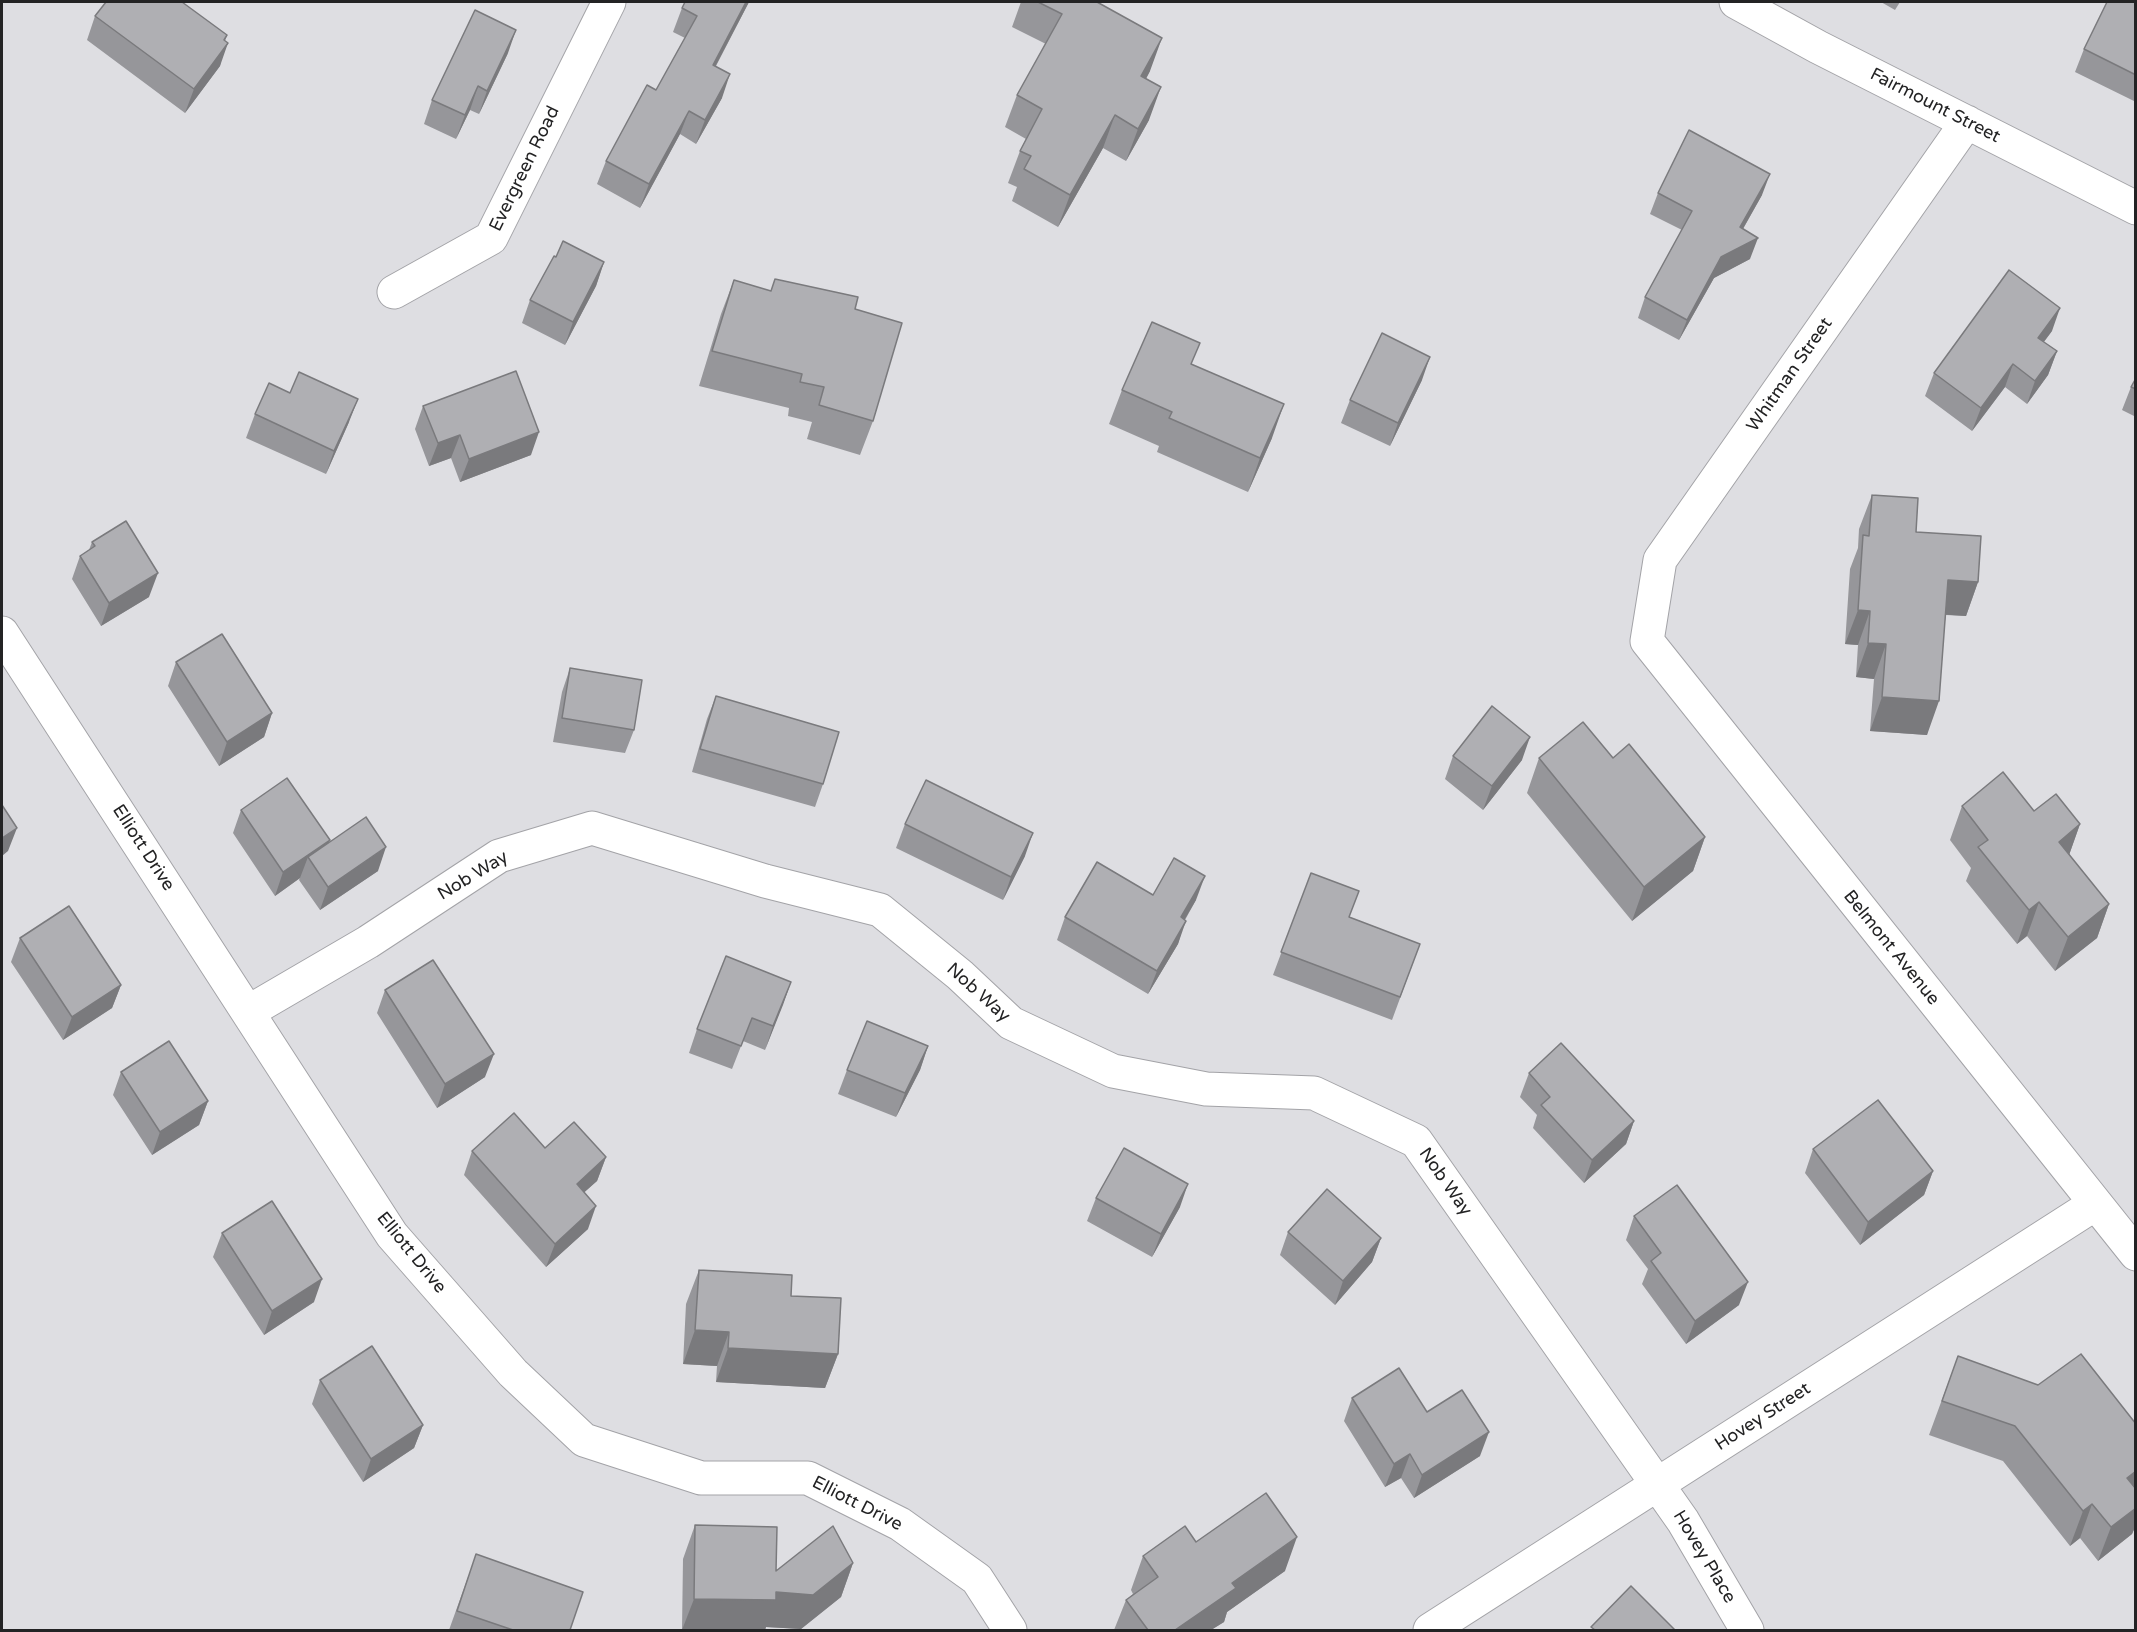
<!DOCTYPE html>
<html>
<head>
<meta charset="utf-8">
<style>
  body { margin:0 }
  #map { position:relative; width:2137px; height:1632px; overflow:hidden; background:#dedee2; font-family:"Varela Round",sans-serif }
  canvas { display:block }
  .frame { position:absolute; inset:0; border:3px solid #232324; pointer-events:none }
</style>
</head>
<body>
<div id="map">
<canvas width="2137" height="1632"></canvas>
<div class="frame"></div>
</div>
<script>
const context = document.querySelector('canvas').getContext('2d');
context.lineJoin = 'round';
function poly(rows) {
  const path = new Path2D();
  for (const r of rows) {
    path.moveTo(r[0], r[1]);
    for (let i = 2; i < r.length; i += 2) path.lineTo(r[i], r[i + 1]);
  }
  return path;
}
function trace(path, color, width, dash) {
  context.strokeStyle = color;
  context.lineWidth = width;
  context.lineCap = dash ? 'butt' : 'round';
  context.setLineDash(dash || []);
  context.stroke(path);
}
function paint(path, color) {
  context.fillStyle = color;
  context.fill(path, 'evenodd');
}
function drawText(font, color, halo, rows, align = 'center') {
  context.font = font + ' "Varela Round",sans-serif';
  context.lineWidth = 5;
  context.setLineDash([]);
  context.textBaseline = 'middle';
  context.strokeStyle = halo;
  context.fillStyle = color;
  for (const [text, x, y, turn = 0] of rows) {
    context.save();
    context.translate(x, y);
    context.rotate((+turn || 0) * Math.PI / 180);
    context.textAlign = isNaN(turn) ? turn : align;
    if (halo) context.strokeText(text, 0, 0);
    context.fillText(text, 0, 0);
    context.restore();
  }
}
const minor = poly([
  [1736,2,1818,47,2136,208],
  [1967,122,1660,560,1647,641,2136,1254],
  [394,292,491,238,609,2],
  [2,633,392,1235,513,1373,584,1440,701,1478,808,1478,900,1524,977,1579,1010,1630],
  [248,1012,368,942,499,856,592,828,765,881,880,910,960,975,1011,1023,1113,1071,1206,1089,1314,1093,1416,1141,1683,1521,1747,1630],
  [1430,1630,2095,1204]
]);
trace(minor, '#a3a3a7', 35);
trace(minor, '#fff', 33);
paint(poly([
  [685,2,749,2,716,66,722,98,696,144,680,134,640,208,597,184,606,161,656,90,685,38,673,32,682,8],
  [1021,2,1097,2,1150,71,1146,79,1149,120,1126,161,1103,148,1058,227,1012,201,1017,187,1008,183,1020,151,1026,139,1005,127,1017,95,1046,44,1012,27],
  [1881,2,1900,2,1895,10],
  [2136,2,2136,102,2075,72,2084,49],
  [95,16,225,41,220,66,185,113,87,40],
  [508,53,479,114,470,110,456,139,424,124,432,100],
  [1658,193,1762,195,1743,229,1750,259,1714,278,1679,340,1638,318,1645,297,1682,230,1650,214],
  [556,257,604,262,596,286,565,345,522,323,530,300],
  [734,280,771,291,855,309,873,421,860,455,807,439,812,422,788,416,789,408,699,386,721,314],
  [2052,331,2044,342,2057,351,2048,375,2027,404,2005,387,1972,431,1925,396,1934,373],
  [1192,364,1272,438,1248,492,1157,452,1159,446,1109,424,1122,390],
  [2136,378,2136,417,2122,410,2131,387],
  [1422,380,1390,446,1341,423,1350,400],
  [423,406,531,455,460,482,451,458,429,466,415,429],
  [255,414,349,422,326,474,246,438],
  [1872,495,1978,582,1966,616,1946,615,1927,735,1870,731,1874,679,1856,677,1858,645,1845,644,1850,569,1858,548,1859,529],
  [92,542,149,597,101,626,72,579,80,556,89,550],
  [176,662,272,713,264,737,219,766,168,686],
  [570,668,634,730,625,753,553,742,562,692],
  [716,696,823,784,815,807,692,772,707,719],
  [1453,756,1522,760,1483,810,1445,779],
  [1539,758,1613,758,1705,837,1693,871,1632,921,1527,793],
  [1962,806,2034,811,2080,824,2069,855,2109,904,2097,938,2055,971,2027,936,2017,944,1966,881,1971,868,1950,840],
  [241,810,330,840,328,843,378,871,320,910,299,880,300,878,275,896,233,833],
  [905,824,1025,856,1003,900,896,848],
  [1311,873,1349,917,1420,944,1392,1020,1273,975],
  [1153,895,1196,900,1185,920,1178,944,1148,994,1057,940,1065,917],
  [20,938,121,985,112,1008,63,1040,11,962],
  [791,982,765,1050,743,1041,732,1069,689,1053,697,1029],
  [385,990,485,1077,437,1108,377,1013],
  [928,1046,920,1070,896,1117,838,1094,847,1070],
  [121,1072,208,1101,199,1125,152,1155,113,1095],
  [1529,1073,1634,1121,1626,1144,1584,1183,1533,1128,1537,1115,1520,1097],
  [545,1148,606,1157,597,1181,584,1192,588,1229,546,1267,464,1175,472,1151],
  [1813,1149,1933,1171,1924,1195,1860,1245,1805,1173],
  [1096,1198,1180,1207,1152,1257,1087,1221],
  [1634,1216,1739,1305,1686,1344,1642,1284,1648,1269,1626,1240],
  [1288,1232,1381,1238,1372,1262,1335,1305,1280,1255],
  [222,1233,314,1302,264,1335,213,1257],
  [699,1270,791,1296,838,1354,825,1388,716,1382,717,1366,683,1364,686,1304],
  [1958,1356,2136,1424,2136,1525,2132,1534,2098,1561,2080,1538,2070,1546,2003,1461,1929,1435],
  [320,1380,423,1425,414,1448,363,1482,312,1404],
  [1352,1398,1427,1412,1480,1456,1414,1498,1401,1478,1385,1487,1344,1421],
  [695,1525,776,1571,853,1563,841,1597,801,1629,766,1627,765,1630,682,1630,683,1559],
  [1196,1542,1285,1571,1227,1612,1224,1622,1211,1630,1114,1630,1126,1600,1133,1594,1131,1590,1143,1556],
  [468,1577,570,1630,449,1630]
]), '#96969a');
paint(poly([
  [746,2,749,2,704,88,713,65],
  [516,30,508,53,479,114,487,91],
  [227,35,220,54,228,43,220,66,185,113,194,89],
  [1162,38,1150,71,1130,108,1141,76],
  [730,74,722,98,696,144,705,120],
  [478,86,470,110,456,139,465,115],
  [1161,87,1149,120,1126,161,1138,129],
  [689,111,680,134,640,208,649,184],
  [1115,115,1103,148,1058,227,1070,195],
  [1770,174,1762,195,1732,248,1740,227],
  [1758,238,1750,259,1714,278,1679,340,1687,320,1721,257],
  [604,262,596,286,565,345,573,322],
  [2060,308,2052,331,2029,361,2038,338],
  [2057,351,2048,375,2027,404,2035,381],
  [1430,357,1422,380,1390,446,1398,423],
  [2013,364,2005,387,1972,431,1981,408],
  [358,399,349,422,326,474,334,451],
  [1284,404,1272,438,1248,492,1260,458],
  [539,432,531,455,460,482,469,459],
  [460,435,451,458,429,466,438,443],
  [158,573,149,597,101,626,109,603],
  [1948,580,1978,582,1966,616,1936,614],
  [1858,610,1870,611,1858,645,1845,644],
  [1868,643,1886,644,1874,679,1856,677],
  [1882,697,1939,701,1927,735,1870,731],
  [272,713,264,737,219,766,227,742],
  [1530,737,1522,760,1483,810,1492,786],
  [2080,824,2068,858,2059,842],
  [17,828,8,851,2,856,2,838],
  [1033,833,1025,856,1003,900,1011,877],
  [1705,837,1693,871,1632,921,1644,887],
  [330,840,321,863,308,857,300,878,275,896,283,872],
  [386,847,378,871,320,910,328,887],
  [1205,876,1196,900,1172,941,1181,917],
  [2039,902,2027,936,2017,944,2029,910],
  [2109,904,2097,938,2055,971,2068,937],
  [1186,921,1178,944,1148,994,1157,971],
  [791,982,783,1005,765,1050,773,1026],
  [121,985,112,1008,63,1040,72,1017],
  [928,1046,920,1070,896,1117,905,1093],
  [494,1054,485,1077,437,1108,445,1084],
  [208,1101,199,1125,152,1155,160,1132],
  [1634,1121,1626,1144,1584,1183,1592,1160],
  [606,1157,597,1181,568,1207,577,1184],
  [1933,1171,1924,1195,1860,1245,1868,1222],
  [1188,1184,1180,1207,1152,1257,1161,1234],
  [596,1206,588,1229,546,1267,555,1244],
  [1381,1238,1372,1262,1335,1305,1343,1281],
  [322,1279,314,1302,264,1335,272,1311],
  [1748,1282,1739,1305,1686,1344,1695,1321],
  [695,1330,729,1332,717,1366,683,1364],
  [728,1348,838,1354,825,1388,716,1382],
  [423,1425,414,1448,363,1482,371,1459],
  [1489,1432,1480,1456,1414,1498,1422,1475],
  [1410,1454,1401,1478,1385,1487,1394,1464],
  [2136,1471,2136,1495,2127,1478],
  [2092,1504,2080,1538,2070,1546,2083,1511],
  [2136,1508,2136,1525,2132,1534,2098,1561,2111,1527],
  [1297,1537,1285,1571,1227,1612,1224,1622,1211,1630,1175,1630,1232,1583],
  [853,1563,841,1597,801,1629,766,1627,765,1630,682,1630,694,1599,776,1592]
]), '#7a7a7d');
const building = poly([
  [106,2,182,2,227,35,224,40,228,43,194,89,95,16,106,2],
  [685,2,746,2,713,65,730,74,705,120,689,111,649,184,606,161,647,85,656,90,697,16,682,8,685,2],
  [1038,2,1097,2,1162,38,1141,76,1161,87,1138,129,1115,115,1070,195,1024,169,1031,156,1020,151,1042,109,1017,95,1062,14,1038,2],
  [2107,2,2136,2,2136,75,2084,49,2107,2],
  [475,10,516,30,487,91,478,86,465,115,432,100,475,10],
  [1689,130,1770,174,1740,227,1758,238,1721,257,1687,320,1645,297,1692,211,1658,193,1689,130],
  [563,241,604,262,573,322,530,300,554,256,556,257,563,241],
  [2009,270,2060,308,2038,338,2057,351,2035,381,2013,364,1981,408,1934,373,2009,270],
  [775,279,858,297,855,309,902,323,873,421,819,405,824,387,800,382,802,374,712,351,734,280,771,291,775,279],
  [1152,322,1200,343,1191,364,1284,404,1260,458,1169,418,1172,412,1122,390,1152,322],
  [1382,333,1430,357,1398,423,1350,400,1382,333],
  [516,371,539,432,469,459,460,435,438,443,423,406,516,371],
  [299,372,358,399,334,451,255,414,269,383,290,393,299,372],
  [2136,378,2136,389,2131,387,2136,378],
  [1872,495,1918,498,1916,532,1981,536,1978,582,1948,580,1939,701,1882,697,1886,644,1868,643,1870,611,1858,610,1863,535,1869,536,1872,495],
  [126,521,158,573,109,603,80,556,95,546,92,542,126,521],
  [222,634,272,713,227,742,176,662,222,634],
  [570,668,642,680,634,730,562,718,570,668],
  [716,696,839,732,823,784,700,749,716,696],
  [1492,706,1530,737,1492,786,1453,756,1492,706],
  [1583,722,1613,758,1629,744,1705,837,1644,887,1539,758,1583,722],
  [2003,772,2034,811,2056,794,2080,824,2059,842,2109,904,2068,937,2039,902,2029,910,1978,847,1988,840,1962,806,2003,772],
  [287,778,330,840,283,872,241,810,287,778],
  [926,780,1033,833,1011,877,905,824,926,780],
  [2,805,17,828,2,838,2,805],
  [366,817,386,847,328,887,308,857,366,817],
  [1174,858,1205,876,1181,917,1186,921,1157,971,1065,917,1097,862,1153,895,1174,858],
  [1311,873,1359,891,1349,917,1420,944,1400,997,1281,952,1311,873],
  [69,906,121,985,72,1017,20,938,69,906],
  [726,956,791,982,773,1026,752,1018,741,1046,697,1029,726,956],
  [433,960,494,1054,445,1084,385,990,433,960],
  [867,1021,928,1046,905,1093,847,1070,867,1021],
  [169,1041,208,1101,160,1132,121,1072,169,1041],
  [1561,1043,1634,1121,1592,1160,1541,1105,1550,1097,1529,1073,1561,1043],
  [1878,1100,1933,1171,1868,1222,1813,1149,1878,1100],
  [514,1113,545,1148,574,1122,606,1157,577,1184,596,1206,555,1244,472,1151,514,1113],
  [1124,1148,1188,1184,1161,1234,1096,1198,1124,1148],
  [1677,1185,1748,1282,1695,1321,1651,1261,1661,1253,1634,1216,1677,1185],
  [1327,1189,1381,1238,1343,1281,1288,1232,1327,1189],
  [272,1201,322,1279,272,1311,222,1233,272,1201],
  [699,1270,792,1275,791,1296,841,1298,838,1354,728,1348,729,1332,695,1330,699,1270],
  [372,1346,423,1425,371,1459,320,1380,372,1346],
  [2081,1354,2136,1424,2136,1471,2127,1478,2136,1489,2136,1508,2111,1527,2092,1504,2083,1511,2015,1426,1942,1401,1958,1356,2038,1385,2081,1354],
  [1399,1368,1427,1412,1462,1390,1489,1432,1422,1475,1410,1454,1394,1464,1352,1398,1399,1368],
  [1266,1493,1297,1537,1232,1583,1236,1588,1175,1630,1148,1630,1126,1600,1158,1577,1143,1556,1185,1526,1196,1542,1266,1493],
  [695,1525,777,1527,776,1571,833,1526,853,1563,813,1595,776,1592,776,1600,694,1599,695,1525],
  [476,1554,583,1592,570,1630,513,1630,457,1611,476,1554],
  [1631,1586,1675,1630,1595,1630,1591,1627,1631,1586]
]);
paint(building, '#afafb3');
trace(building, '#7a7a7d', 1.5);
drawText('18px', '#232324', '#fff', [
  ["Fairmount Street",1935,106,27],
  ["Evergreen Road",525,169,-64],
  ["Whitman Street",1790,375,-55],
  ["Elliott Drive",143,848,57],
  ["Nob Way",473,876,-31],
  ["Belmont Avenue",1891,948,51],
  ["Nob Way",978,993,42],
  ["Nob Way",1445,1182,55],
  ["Elliott Drive",411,1253,51],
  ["Hovey Street",1763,1417,-33],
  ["Elliott Drive",857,1504,27],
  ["Hovey Place",1704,1557,59]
]);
</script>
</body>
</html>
